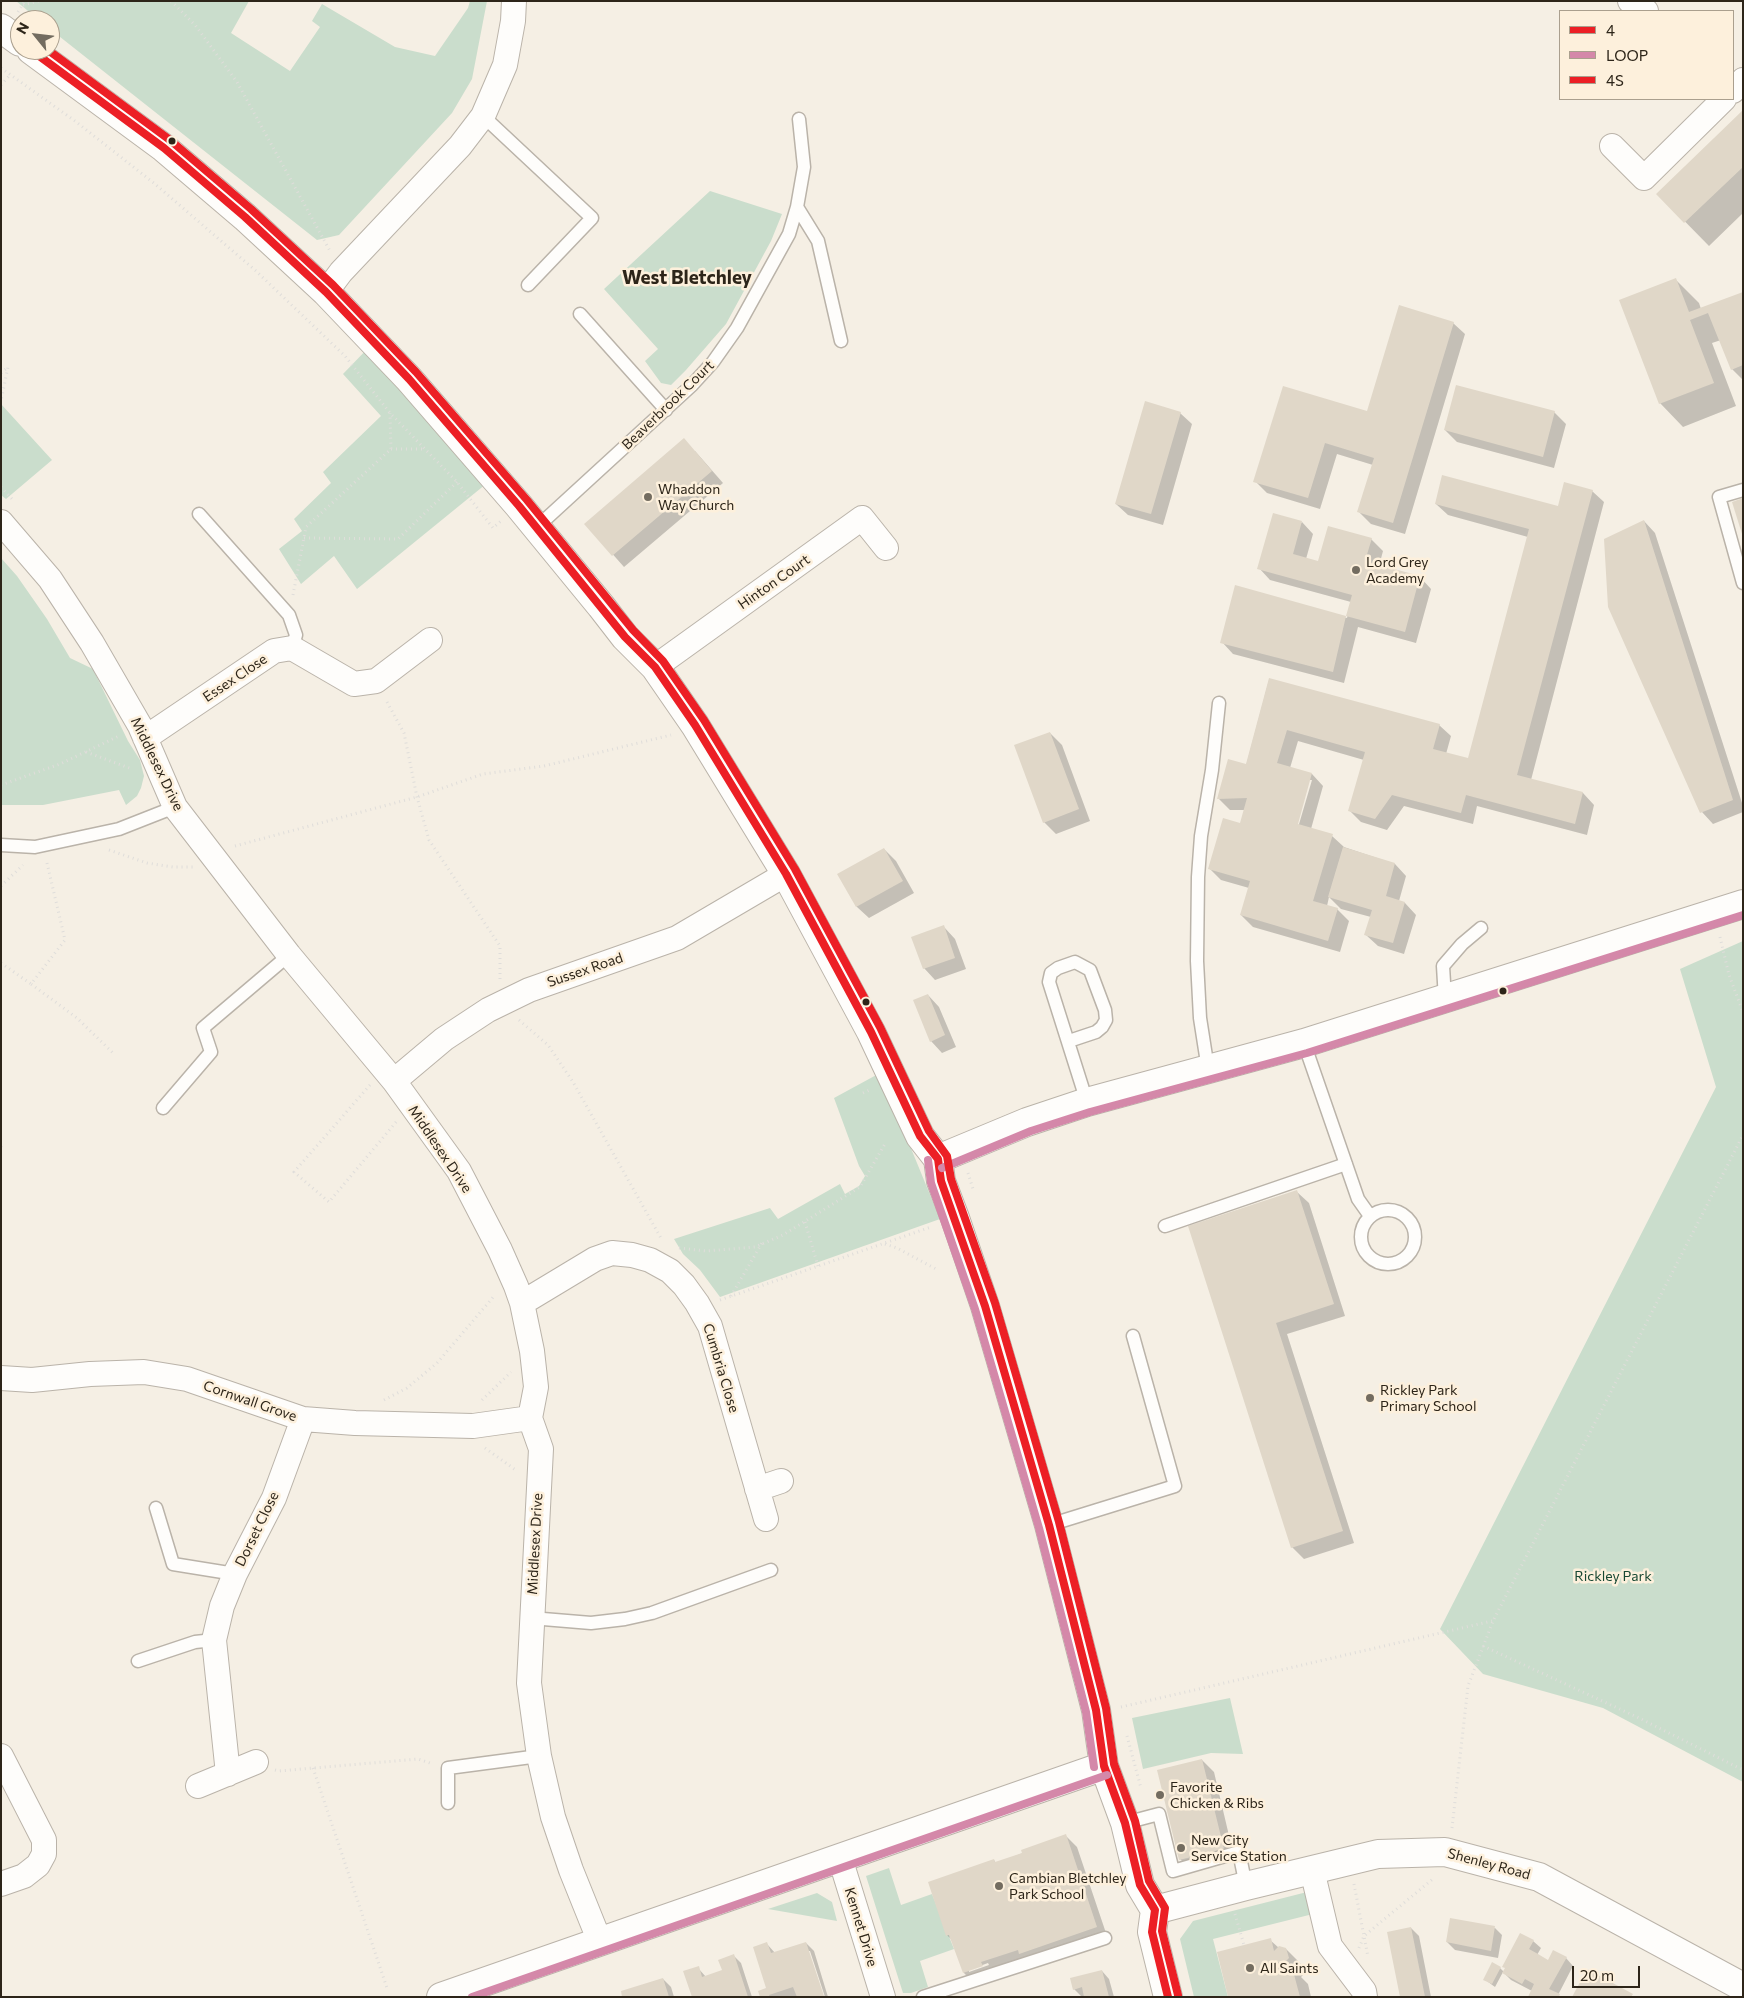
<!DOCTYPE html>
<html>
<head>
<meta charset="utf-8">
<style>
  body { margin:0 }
  #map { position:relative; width:1744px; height:1998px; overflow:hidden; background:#f5efe4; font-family:Commissioner,sans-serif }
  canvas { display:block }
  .frame { position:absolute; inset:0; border:2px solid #2d2519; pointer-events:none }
  .legend { position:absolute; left:1559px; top:10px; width:175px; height:90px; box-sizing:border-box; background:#fdf0dc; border:1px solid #aa9f8e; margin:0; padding:6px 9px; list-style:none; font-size:15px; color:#2d2519 }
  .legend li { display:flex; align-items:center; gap:10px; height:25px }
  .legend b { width:25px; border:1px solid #aa9f8e }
  .north { position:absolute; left:10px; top:10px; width:50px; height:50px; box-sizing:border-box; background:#fdf0dc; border:1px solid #aa9f8e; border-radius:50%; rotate:299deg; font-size:14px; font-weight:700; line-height:20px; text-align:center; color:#2d2519 }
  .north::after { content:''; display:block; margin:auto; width:18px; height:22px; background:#736c60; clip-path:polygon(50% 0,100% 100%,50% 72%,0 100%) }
  .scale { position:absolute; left:1572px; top:1966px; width:68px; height:22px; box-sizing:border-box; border:2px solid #2d2519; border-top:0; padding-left:6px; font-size:15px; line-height:18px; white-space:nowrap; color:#2d2519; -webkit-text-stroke:4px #fdf0dc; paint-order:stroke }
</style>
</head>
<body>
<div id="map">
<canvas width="1744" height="1998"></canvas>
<div class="frame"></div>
<ul class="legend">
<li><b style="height:6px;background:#ec1f25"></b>4</li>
<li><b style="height:6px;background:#d488a9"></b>LOOP</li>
<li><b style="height:6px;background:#ec1f25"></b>4S</li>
</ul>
<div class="north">N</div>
<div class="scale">20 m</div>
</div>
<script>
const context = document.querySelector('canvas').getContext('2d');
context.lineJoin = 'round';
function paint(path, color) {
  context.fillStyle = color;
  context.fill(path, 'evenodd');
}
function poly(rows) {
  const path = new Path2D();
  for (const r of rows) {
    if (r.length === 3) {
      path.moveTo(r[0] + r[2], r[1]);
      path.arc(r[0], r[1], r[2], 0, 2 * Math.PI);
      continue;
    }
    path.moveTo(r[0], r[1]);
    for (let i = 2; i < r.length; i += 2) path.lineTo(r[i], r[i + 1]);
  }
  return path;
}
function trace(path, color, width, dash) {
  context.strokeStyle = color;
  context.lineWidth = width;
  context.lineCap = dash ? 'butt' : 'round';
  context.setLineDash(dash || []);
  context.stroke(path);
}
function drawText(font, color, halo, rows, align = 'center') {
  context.font = font + ' Commissioner,sans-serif';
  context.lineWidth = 5;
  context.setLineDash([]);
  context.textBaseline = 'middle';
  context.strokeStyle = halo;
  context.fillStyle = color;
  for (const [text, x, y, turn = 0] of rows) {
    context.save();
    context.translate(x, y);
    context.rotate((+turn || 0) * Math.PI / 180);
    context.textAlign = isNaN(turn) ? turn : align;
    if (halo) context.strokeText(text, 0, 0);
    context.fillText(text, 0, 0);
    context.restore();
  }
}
paint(poly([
  [16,1,249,1,231,33,290,71,320,27,312,21,322,4,395,47,435,56,468,8,470,1,487,1,472,79,452,113,339,235,317,240,50,29,50,20,39,20],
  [710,191,782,214,771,241,726,324,686,370,671,385,661,383,645,361,658,349,604,289],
  [371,345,486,484,357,589,334,556,301,584,279,549,302,531,294,519,331,483,323,472,381,416,343,374],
  [1,404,52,460,6,499,1,495],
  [1,558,17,576,47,619,70,658,93,669,128,741,140,760,144,776,141,788,137,796,126,805,119,790,43,805,1,805],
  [1743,941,1743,1782,1603,1708,1483,1674,1440,1629,1716,1087,1680,969],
  [880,1073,940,1219,720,1297,700,1270,683,1254,674,1239,770,1208,778,1219,840,1184,845,1194,859,1186,865,1176,859,1166,834,1098],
  [1230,1698,1243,1754,1211,1753,1143,1769,1132,1718],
  [889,1868,901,1905,932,1894,954,1949,920,1961,928,1987,911,1993,903,1993,866,1876],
  [1307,1892,1317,1913,1213,1939,1228,1997,1194,1997,1180,1939,1193,1921],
  [817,1893,832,1902,837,1921,768,1909]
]), '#caddcc');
paint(poly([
  [1743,112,1743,213,1709,246,1658,194],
  [1675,279,1699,303,1701,309,1743,293,1743,380,1732,369,1721,340,1712,343,1736,406,1683,427,1660,403],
  [1453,323,1465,334,1405,534,1371,524,1359,512,1373,465,1337,454,1320,509,1267,493,1255,481,1368,412],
  [1554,412,1566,424,1554,468,1457,442,1445,430],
  [1180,413,1192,424,1163,525,1128,515,1116,504],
  [695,451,723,483,624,567,586,524],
  [1592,491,1604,502,1531,780,1583,793,1594,805,1587,835,1477,806,1473,824,1404,806,1387,830,1361,822,1350,811,1364,760,1298,741,1290,768,1312,774,1323,786,1311,829,1332,836,1344,847,1395,864,1406,876,1399,901,1405,903,1416,915,1404,954,1378,946,1366,935,1371,917,1341,909,1329,897,1327,906,1337,909,1349,921,1340,952,1253,927,1241,915,1249,888,1221,880,1210,869,1241,824,1245,810,1230,810,1219,799,1246,766,1269,680,1439,725,1451,736,1446,754,1469,760,1528,537,1448,515,1436,504,1559,508],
  [1309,780,1312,780,1297,831,1295,830],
  [1644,521,1655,533,1743,806,1743,812,1713,824,1702,812,1609,607],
  [1302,522,1313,534,1306,559,1319,562,1371,539,1383,551,1379,566,1420,577,1431,589,1416,643,1358,627,1344,683,1233,654,1222,642,1236,587,1347,618,1351,602,1270,580,1259,568],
  [1050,733,1062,745,1090,821,1056,834,1044,822],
  [884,849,896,861,914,893,869,918,857,907,839,875],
  [944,927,955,939,966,969,935,980,924,968],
  [928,995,939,1007,956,1047,942,1053,931,1041],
  [1297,1192,1309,1203,1345,1316,1287,1334,1354,1543,1304,1559,1292,1547,1190,1226],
  [1202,1760,1214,1772,1235,1861,1192,1871,1180,1859],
  [1065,1835,1077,1847,1108,1939,975,1984,964,1973,952,1940,947,1935,994,1860,996,1863,1023,1853],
  [988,1963,989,1965,969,1972,969,1970],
  [1411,1928,1419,1936,1431,1997,1402,1997],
  [1495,1928,1502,1935,1498,1958,1455,1950,1447,1942],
  [1270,1940,1279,1948,1286,1949,1302,1965,1304,1974,1301,1977,1308,1984,1311,1997,1229,1997],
  [1533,1941,1541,1948,1537,1955,1548,1961,1566,1958,1573,1966,1558,1995,1560,1997,1529,1997,1532,1991,1511,1980,1503,1972,1495,1987,1484,1979,1500,1968,1504,1972],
  [806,1943,814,1951,828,1997,825,1997,810,1951,808,1951,823,1997,761,1997,768,1989,767,1944,775,1953],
  [734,1956,741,1963,752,1997,693,1997,698,1968,706,1977,724,1971],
  [1102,1971,1109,1979,1114,1997,1082,1997,1074,1989],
  [663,1979,671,1987,674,1997,624,1997]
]), '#0003');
paint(poly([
  [1743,110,1743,167,1684,223,1656,194],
  [1676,278,1689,312,1743,292,1743,365,1731,370,1708,313,1690,320,1714,383,1659,404,1619,300],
  [1399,305,1454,322,1393,523,1357,512,1374,458,1325,443,1308,498,1253,482,1283,386,1367,411],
  [1456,385,1555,411,1543,457,1444,430],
  [1145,401,1181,412,1151,514,1115,504],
  [684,438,712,471,612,556,584,524],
  [1442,475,1558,506,1564,482,1593,490,1517,775,1583,792,1575,824,1466,795,1461,813,1392,795,1375,819,1348,811,1365,752,1287,730,1277,763,1312,773,1298,824,1333,834,1313,901,1338,908,1328,941,1240,915,1250,881,1208,869,1223,818,1240,823,1247,798,1217,799,1228,759,1246,764,1269,678,1440,724,1433,749,1468,758,1529,529,1435,504],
  [1743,498,1743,534,1742,534,1732,502],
  [1273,513,1302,521,1293,554,1318,561,1328,526,1372,538,1365,561,1420,576,1405,632,1346,616,1352,595,1257,569],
  [1644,520,1733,800,1700,813,1608,607,1604,539],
  [1235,585,1346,616,1333,672,1220,643],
  [1050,732,1079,809,1043,823,1014,745],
  [1343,847,1395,863,1386,896,1405,902,1393,943,1364,935,1372,910,1328,897],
  [884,848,903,881,856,907,837,874],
  [944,925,955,958,923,969,911,937],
  [928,994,945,1035,930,1042,913,1000],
  [1297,1190,1334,1304,1276,1323,1343,1531,1291,1548,1188,1226],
  [1202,1759,1224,1849,1179,1860,1157,1770],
  [1066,1834,1097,1927,1019,1954,1018,1950,981,1962,983,1966,963,1973,949,1935,946,1936,928,1882,994,1859,995,1862,1022,1853,1021,1850],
  [1450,1918,1495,1926,1491,1951,1446,1942],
  [1411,1927,1425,1997,1400,1997,1387,1932],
  [1520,1933,1534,1940,1529,1949,1538,1954,1548,1960,1553,1950,1567,1957,1549,1989,1560,1994,1559,1997,1528,1997,1534,1984,1525,1979,1522,1984,1502,1973,1505,1968,1502,1967],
  [1271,1938,1274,1951,1279,1946,1286,1948,1289,1958,1283,1964,1276,1961,1279,1970,1292,1967,1300,1997,1228,1997,1217,1952],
  [767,1942,771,1953,806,1942,824,1996,797,1997,793,1987,769,1995,770,1997,760,1997,758,1991,766,1988,753,1947],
  [734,1954,748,1997,692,1997,683,1971,699,1966,702,1977,722,1970,718,1960],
  [1492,1962,1501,1967,1492,1984,1483,1980],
  [1587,1969,1633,1994,1631,1997,1572,1997],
  [1102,1970,1109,1997,1084,1997,1082,1987,1073,1990,1070,1978],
  [663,1978,669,1997,622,1997,621,1991]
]), '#e0d7c8');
const service = poly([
  [483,116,592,218,528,285],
  [797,207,818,241,841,341],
  [580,314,666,410],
  [1743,490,1719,497,1743,583],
  [199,514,289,615,296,635,292,648],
  [536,528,692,385,713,362,737,328,789,234,797,207,804,167,799,119],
  [1,845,35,847,119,829,175,807],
  [1445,999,1443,966,1462,944,1481,928],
  [1069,1041,1096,1032,1102,1027,1106,1020,1105,1010,1090,970,1075,962,1058,968,1051,973,1049,982,1087,1102],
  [1304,1043,1358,1199,1370,1216],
  [1208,1069,1200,1018,1197,961,1198,877,1201,836,1212,770,1219,703],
  [163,1108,211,1052,203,1028,289,955],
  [1388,1237,27],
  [1165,1226,1346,1164],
  [156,1508,173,1564,235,1574],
  [1049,1525,1175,1486,1133,1336],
  [531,1618,591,1623,625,1619,652,1613,771,1570],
  [138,1661,195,1642,214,1640],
  [448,1803,448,1768,539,1756],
  [1125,1823,1159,1814,1173,1871,1239,1852,1246,1886],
  [923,1997,1105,1938]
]);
const minor = poly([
  [1630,1,1646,11],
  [1733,91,1743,80],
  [1612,146,1644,178,1724,99],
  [326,292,341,272,460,146,483,116,505,65,513,21,514,1],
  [1,522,50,579,92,643,140,726,175,807,289,955,394,1081,459,1171,500,1250,516,1286,522,1303,532,1351,536,1387,530,1418,541,1449,529,1683,539,1756,553,1817,571,1870,600,1942],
  [655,667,862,518,886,548],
  [145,738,274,651,292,648,354,684,376,681,430,640],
  [394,1081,444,1039,488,1010,529,990,677,938,786,874],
  [522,1303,595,1259,612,1253,632,1255,650,1260,670,1271,684,1285,697,1303,710,1326,766,1519],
  [1,1378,32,1380,90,1374,144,1372,187,1379,303,1419,355,1423,473,1426,530,1418],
  [757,1489,781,1481],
  [1,1756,44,1840,44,1854,38,1865,24,1876,1,1884],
  [228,1774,214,1640,222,1606,235,1574,274,1498,303,1419],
  [198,1786,256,1762],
  [840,1858,883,1997],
  [1312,1870,1330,1946,1364,1991,1365,1997]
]);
const tertiary = poly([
  [1,28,20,42],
  [31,50,164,148,245,217,326,292,409,379,519,506,601,606,625,637,655,667,695,725,786,874,871,1032,920,1136,938,1159,941,1181,955,1218,985,1306,1049,1525,1096,1710,1104,1766,1125,1823,1140,1885,1155,1910,1152,1932,1168,1997],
  [938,1159,1027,1122,1087,1102,1304,1043,1743,904],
  [1155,1910,1246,1886,1378,1854,1445,1852,1539,1877,1743,1987],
  [441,1997,1104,1766]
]);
trace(service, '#bab3a9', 15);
trace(minor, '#bab3a9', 26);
trace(tertiary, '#bab3a9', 30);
trace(poly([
  [171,1,195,25,237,82,330,251],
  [23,5,39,1],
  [18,12,25,1],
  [1,68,75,121,155,184,256,271,345,356,390,413,457,482,493,528,501,521],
  [1,85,11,74],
  [1,373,8,367,1,401],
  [391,449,426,449],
  [1,487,14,501],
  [304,538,398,539,457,482],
  [293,595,306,527,391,449,390,413],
  [387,702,404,733,417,797,429,840,500,946,500,979],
  [86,752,132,769],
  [1,785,60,764,119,736],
  [235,846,417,797,483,774,544,766,671,735],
  [109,850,147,863,173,867,193,867],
  [47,863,65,940,31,984,77,1018,113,1053],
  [1,886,23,865],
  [1720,937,1729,975,1743,1012],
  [1,963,31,984],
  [519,1020,548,1045,573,1082,662,1240],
  [370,1085,294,1172,329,1202,397,1121],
  [863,1093,872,1089],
  [1,1147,2,1148],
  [968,1173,973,1189],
  [805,1222,818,1266],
  [885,1244,897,1248,936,1269],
  [679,1248,706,1251,755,1247,783,1235,860,1187,886,1142],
  [731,1296,762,1243],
  [720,1300,931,1227],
  [384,1400,407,1388,437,1363,495,1295],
  [482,1400,511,1372],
  [485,1448,517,1471],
  [1483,1646,1637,1717,1743,1770],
  [1121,1707,1492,1621],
  [1127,1736,1141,1788],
  [313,1768,387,1988],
  [275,1770,279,1771,418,1759,433,1764],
  [1452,1828,1468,1686,1493,1621,1743,1135],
  [1354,1884,1368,1957],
  [1235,1914,1244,1945],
  [1359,1948,1364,1936,1434,1878]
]), '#dfddda', 3, [1, 4]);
trace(service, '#fefdfb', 12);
trace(minor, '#fefdfb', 24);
trace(tertiary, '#fefdfb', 28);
trace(poly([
  [31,50,164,148,245,217,326,292,409,379,519,506,625,637,655,667,695,725,786,874,871,1032,920,1136,938,1159,941,1181,985,1306,1049,1525,1096,1710,1104,1766,1125,1823,1140,1885,1155,1910,1152,1932,1168,1997]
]), '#ec1f25', 8);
trace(poly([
  [928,1160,931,1183,975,1309,1039,1528,1086,1712,1094,1767],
  [942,1168,1031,1131,1090,1112,1307,1053,1743,915],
  [472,1997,1107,1775]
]), '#d488a9', 8);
trace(poly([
  [48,50,170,140,251,209,333,285,416,372,527,500,633,630,663,661,704,720,795,869,880,1027,929,1131,947,1156,951,1179,995,1303,1059,1522,1106,1708,1114,1764,1135,1821,1149,1881,1165,1908,1162,1931,1178,1995]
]), '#ec1f25', 8);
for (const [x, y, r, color] of [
  [172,141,4.5,"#2d2519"],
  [648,497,5,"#736c60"],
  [1356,570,5,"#736c60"],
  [1503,991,4.5,"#2d2519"],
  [866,1002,4.5,"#2d2519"],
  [1370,1398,5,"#736c60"],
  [1160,1795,5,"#736c60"],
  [1181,1848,5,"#736c60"],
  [999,1886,5,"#736c60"],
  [1250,1968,5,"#736c60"]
]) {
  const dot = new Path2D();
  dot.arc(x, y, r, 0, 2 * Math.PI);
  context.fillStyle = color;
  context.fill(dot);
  trace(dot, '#fdf0dc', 2);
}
drawText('14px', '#2d2519', '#fdf0dc', [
  ["Beaverbrook Court",668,405,-44],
  ["Hinton Court",774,582,-35],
  ["Essex Close",235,678,-34],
  ["Middlesex Drive",157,764,64],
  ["Sussex Road",585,970,-19],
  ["Middlesex Drive",440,1149,56],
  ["Cumbria Close",721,1368,73],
  ["Cornwall Grove",250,1401,19],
  ["Dorset Close",257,1529,-64],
  ["Middlesex Drive",535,1544,-87],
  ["Shenley Road",1489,1864,15],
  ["Kennet Drive",861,1927,73]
]);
drawText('14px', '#2d2519', '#fdf0dc', [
  ["Whaddon",658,489],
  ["Way Church",658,505],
  ["Lord Grey",1366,562],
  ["Academy",1366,578],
  ["Rickley Park",1380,1390],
  ["Primary School",1380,1406],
  ["Favorite",1170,1787],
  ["Chicken & Ribs",1170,1803],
  ["New City",1191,1840],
  ["Service Station",1191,1856],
  ["Cambian Bletchley",1009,1878],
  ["Park School",1009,1894],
  ["All Saints",1260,1968]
], 'left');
drawText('14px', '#184833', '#fdf0dc', [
  ["Rickley Park",1613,1576]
]);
drawText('bold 19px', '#2d2519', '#fdf0dc', [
  ["West Bletchley",687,278]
]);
</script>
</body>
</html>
